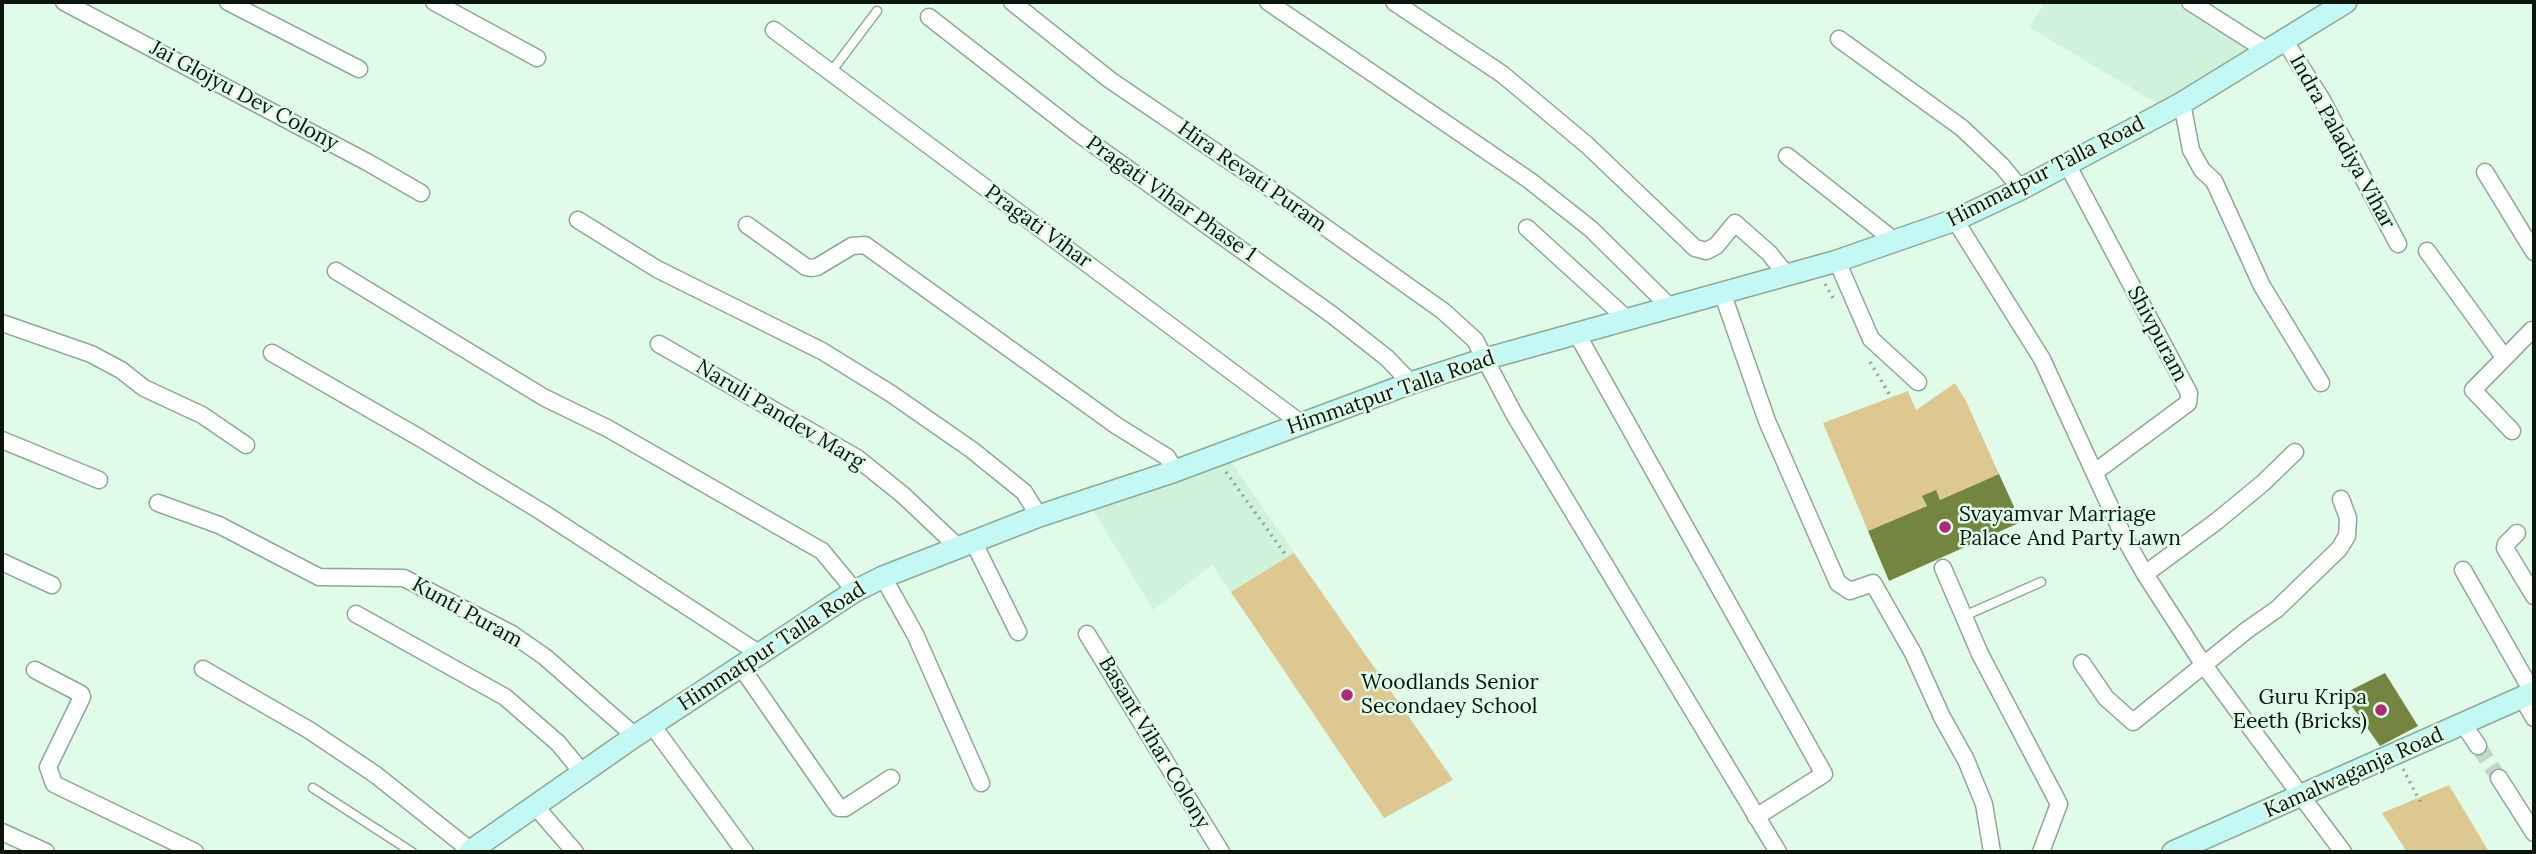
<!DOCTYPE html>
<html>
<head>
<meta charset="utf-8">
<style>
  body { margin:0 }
  #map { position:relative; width:2536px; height:854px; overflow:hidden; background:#e0fce8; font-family:Lora,serif }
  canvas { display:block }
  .frame { position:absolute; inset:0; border:4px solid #0b150e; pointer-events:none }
</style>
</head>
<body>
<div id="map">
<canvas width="2536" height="854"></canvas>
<div class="frame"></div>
</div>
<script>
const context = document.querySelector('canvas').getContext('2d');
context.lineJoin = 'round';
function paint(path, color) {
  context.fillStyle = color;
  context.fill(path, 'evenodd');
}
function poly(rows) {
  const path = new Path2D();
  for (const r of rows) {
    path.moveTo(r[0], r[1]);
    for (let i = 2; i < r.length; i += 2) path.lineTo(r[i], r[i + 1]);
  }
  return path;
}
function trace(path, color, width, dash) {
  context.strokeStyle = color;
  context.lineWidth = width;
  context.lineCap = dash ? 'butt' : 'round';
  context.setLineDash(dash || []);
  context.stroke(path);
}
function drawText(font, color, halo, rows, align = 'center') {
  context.font = font + ' Lora,serif';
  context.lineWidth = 5;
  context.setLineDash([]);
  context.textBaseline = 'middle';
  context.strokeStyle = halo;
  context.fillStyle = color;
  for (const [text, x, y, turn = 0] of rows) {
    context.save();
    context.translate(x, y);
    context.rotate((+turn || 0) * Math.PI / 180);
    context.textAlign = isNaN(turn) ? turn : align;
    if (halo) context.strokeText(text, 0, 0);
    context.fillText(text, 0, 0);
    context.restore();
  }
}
paint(poly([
  [2045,2,2178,2,2249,49,2160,105,2029,27],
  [1231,462,1453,780,1384,818,1212,565,1153,610,1093,510,1143,487]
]), '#d0f2da');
paint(poly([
  [1955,383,1966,401,1999,474,1940,500,1936,491,1923,496,1927,506,1868,531,1823,423,1908,391,1916,410],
  [1294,553,1453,780,1384,818,1231,592],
  [2449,785,2489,852,2407,852,2382,813]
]), '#dec892');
paint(poly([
  [1999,474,2021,522,1889,581,1868,531,1927,506,1922,496,1936,490,1940,500],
  [2385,673,2418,726,2380,746,2343,694]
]), '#738540');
trace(poly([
  [2478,746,2499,778]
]), '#c0d9c7', 16, [16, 8]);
const lane = poly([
  [831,72,877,11],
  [1964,616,2041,582],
  [313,788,412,852]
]);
const street = poly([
  [64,2,367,162,421,193],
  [228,2,359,69],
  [434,2,537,58],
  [1012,2,1110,80,1284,198,1443,311,1475,340,1514,414,1778,852],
  [1268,2,1529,180,1591,229,1670,307],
  [1394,2,1502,74,1587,145,1695,248,1706,251,1716,246,1735,223,1769,253,1786,274],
  [2190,2,2267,51],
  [929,17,1075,131,1331,314,1387,358,1411,383],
  [774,30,1302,424],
  [1839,39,1962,128,2002,166,2021,189],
  [2285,41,2322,100,2398,244],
  [2182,103,2191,150,2202,170,2214,181,2262,286,2321,383],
  [1787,156,1896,242],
  [2067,164,2189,393,2188,403,2095,472],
  [2485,172,2534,252],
  [578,220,657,269,822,351,890,393,972,450,1024,492,1039,516],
  [1955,220,2042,359,2124,537,2145,574,2203,664,2343,852],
  [747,225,806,267,811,268,817,267,852,246,865,245,1117,426,1167,457,1175,471],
  [1527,228,1627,319],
  [2427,251,2504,357],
  [1837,261,1871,339,1918,382],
  [336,271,545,398,607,428,822,551,855,591],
  [1722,292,1767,421,1838,583,1850,591,1873,583,1913,653,1942,717,1966,760,1984,804,1992,852],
  [2,323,91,354,121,370,144,388,202,415,246,445],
  [1577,334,1824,774,1756,817],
  [659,344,857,458,903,495,959,548],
  [272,353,420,438,542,512,760,654],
  [2512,431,2473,390,2532,330],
  [2,440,99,480],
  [158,503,219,525,319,577,404,578,512,634,545,657,635,736],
  [2517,533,2506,544,2505,548,2534,596],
  [974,543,1018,632],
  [2,562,52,585],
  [1943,568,1980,654,2059,804,2041,852],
  [2463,570,2533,693],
  [2145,574,2217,521,2263,483,2295,452],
  [883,577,915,634,981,783],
  [356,614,505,697,558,743,582,772],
  [1087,634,1221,852],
  [2082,663,2106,698,2133,722,2247,630,2277,609,2339,549,2347,536,2348,518,2341,499],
  [741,667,839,808,845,808,891,778],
  [203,669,309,730,376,775,470,850],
  [35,670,81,694,82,697,48,767,54,784,195,852],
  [2522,697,2534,718],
  [652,725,745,852],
  [2464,725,2478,746],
  [2499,778,2534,833],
  [535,806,575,852],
  [2,832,46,852]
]);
const secondary = poly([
  [469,852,635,736,855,591,883,577,1039,516,1175,471,1411,383,1485,359,1837,261,1955,220,2021,189,2182,103,2346,2],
  [2173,852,2534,692]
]);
trace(lane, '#8ea895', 11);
trace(street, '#8ea895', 19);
trace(secondary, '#8ea895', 24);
trace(poly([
  [1825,284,1833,298],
  [1870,362,1891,397],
  [1226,472,1285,554],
  [2403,769,2422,805]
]), '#91a697', 3.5, [2, 5]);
trace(lane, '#fff', 8);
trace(street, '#fff', 16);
trace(secondary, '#c4f8f4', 21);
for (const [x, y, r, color] of [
  [1945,527,7,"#ac2b77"],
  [1347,695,7,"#ac2b77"],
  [2381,710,7,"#ac2b77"]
]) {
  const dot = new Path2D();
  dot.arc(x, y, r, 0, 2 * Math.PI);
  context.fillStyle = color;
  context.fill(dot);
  trace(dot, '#e0fce8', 2.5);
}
drawText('21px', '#0b150e', '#e0fce8', [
  ["Jai Glojyu Dev Colony",244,96,28],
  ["Indra Paladiya Vihar",2342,142,61],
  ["Himmatpur Talla Road",2046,172,-27],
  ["Hira Revati Puram",1252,177,35],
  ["Pragati Vihar Phase 1",1171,199,35],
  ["Pragati Vihar",1038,227,36],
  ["Shivpuram",2157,334,62],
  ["Himmatpur Talla Road",1391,393,-19],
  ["Naruli Pandev Marg",780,415,31],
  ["Kunti Puram",467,613,29],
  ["Himmatpur Talla Road",772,647,-33],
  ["Basant Vihar Colony",1154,743,59],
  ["Kamalwaganja Road",2354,773,-24]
]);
drawText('21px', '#0b150e', '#e0fce8', [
  ["Svayamvar Marriage",1959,515],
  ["Palace And Party Lawn",1959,539],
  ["Woodlands Senior",1361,683],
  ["Secondaey School",1361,707],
  ["Guru Kripa",2367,698,"right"],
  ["Eeeth (Bricks)",2367,722,"right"]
], 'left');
</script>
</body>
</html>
